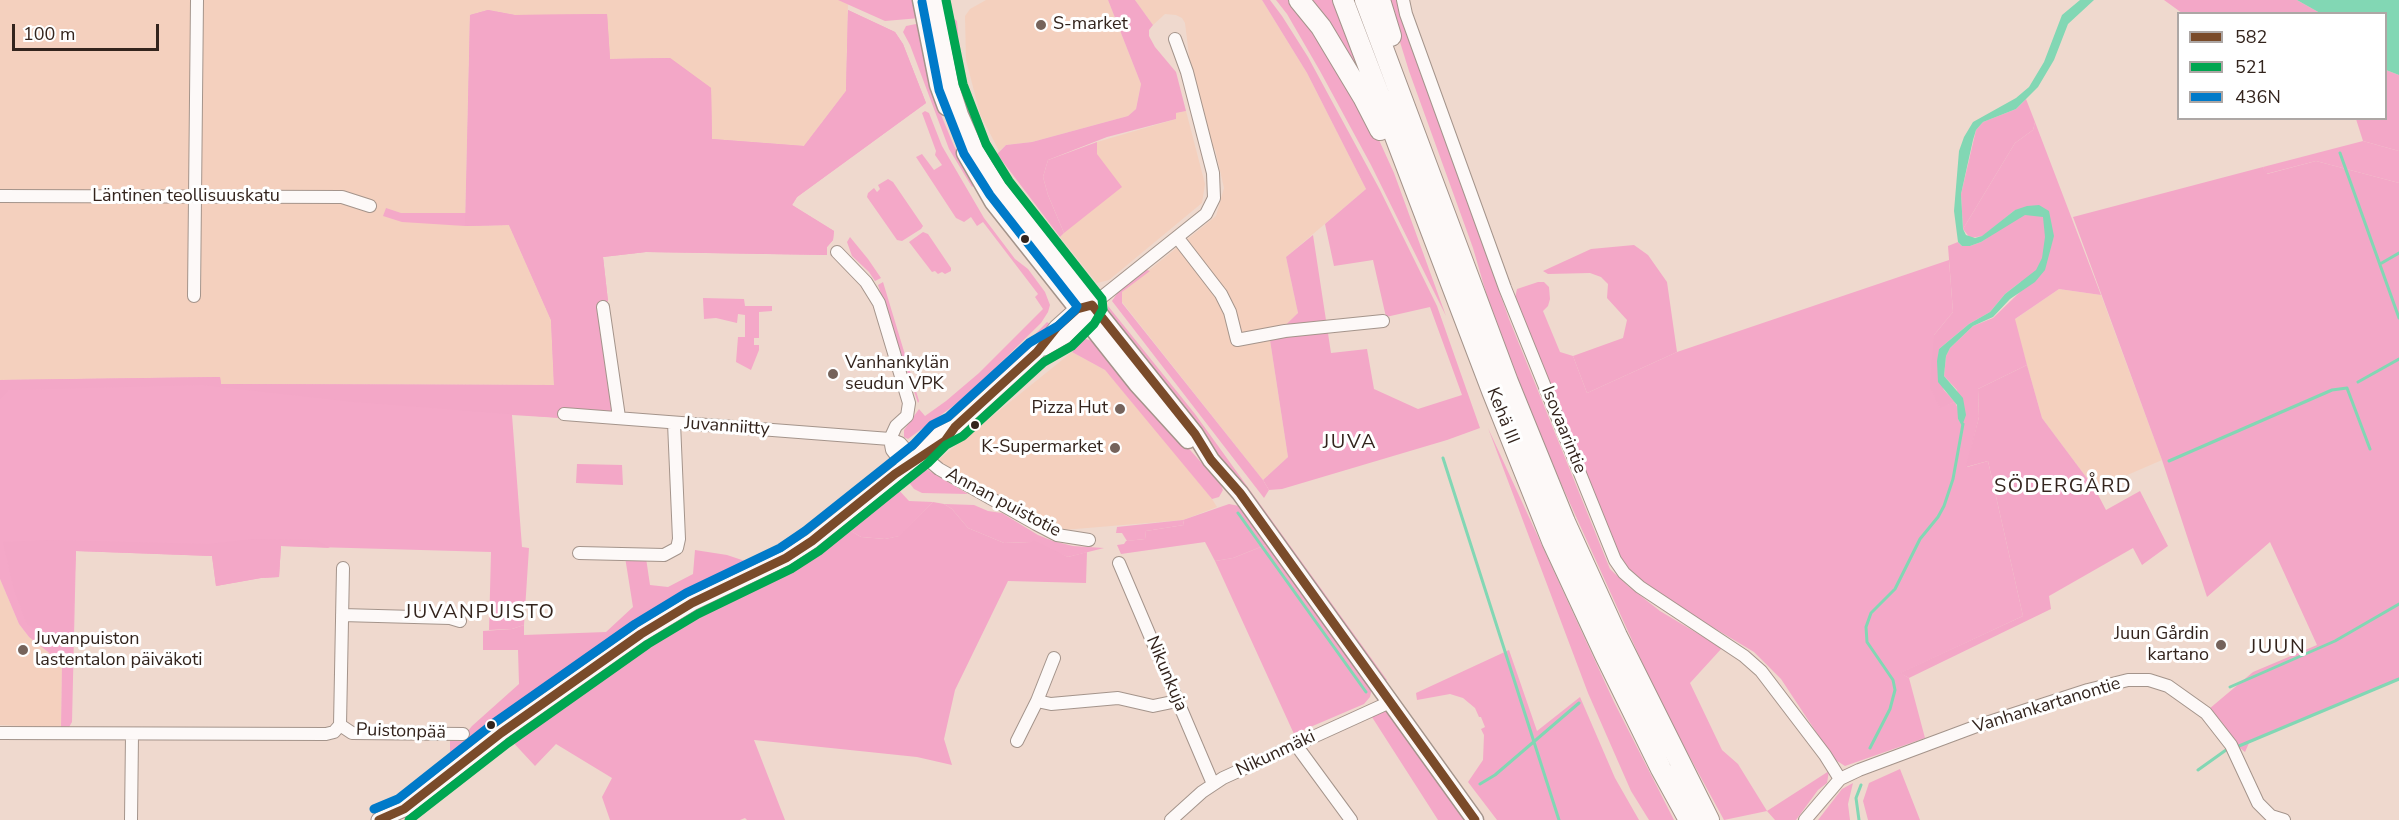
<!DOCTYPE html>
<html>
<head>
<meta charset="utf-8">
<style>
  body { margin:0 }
  #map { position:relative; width:2399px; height:820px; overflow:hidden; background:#efd9ce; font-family:"Nunito Sans",sans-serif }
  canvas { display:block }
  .legend { position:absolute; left:2177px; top:12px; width:210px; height:108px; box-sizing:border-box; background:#fff; border:2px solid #ada7a5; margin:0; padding:8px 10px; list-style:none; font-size:18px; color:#33241d }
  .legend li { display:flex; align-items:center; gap:12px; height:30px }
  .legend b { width:30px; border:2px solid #ada7a5 }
  .scale { position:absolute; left:12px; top:24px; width:147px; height:27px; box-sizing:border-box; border:3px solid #33241d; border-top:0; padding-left:8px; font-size:18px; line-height:21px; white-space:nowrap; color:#33241d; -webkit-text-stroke:4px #fff; paint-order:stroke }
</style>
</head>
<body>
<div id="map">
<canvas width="2399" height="820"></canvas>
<ul class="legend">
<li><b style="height:8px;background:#7a4b2a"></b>582</li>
<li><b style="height:8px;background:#00a651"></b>521</li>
<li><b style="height:8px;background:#007ac9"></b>436N</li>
</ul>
<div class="scale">100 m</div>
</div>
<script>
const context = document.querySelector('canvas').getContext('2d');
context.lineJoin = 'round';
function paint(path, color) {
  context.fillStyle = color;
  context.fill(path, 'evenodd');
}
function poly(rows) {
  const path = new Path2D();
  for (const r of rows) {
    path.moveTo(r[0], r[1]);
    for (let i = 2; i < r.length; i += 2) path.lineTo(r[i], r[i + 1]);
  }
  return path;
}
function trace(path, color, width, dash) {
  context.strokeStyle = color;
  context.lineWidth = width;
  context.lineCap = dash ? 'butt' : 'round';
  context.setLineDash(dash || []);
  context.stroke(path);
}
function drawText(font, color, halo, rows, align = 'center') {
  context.font = font + ' "Nunito Sans",sans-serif';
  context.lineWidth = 6;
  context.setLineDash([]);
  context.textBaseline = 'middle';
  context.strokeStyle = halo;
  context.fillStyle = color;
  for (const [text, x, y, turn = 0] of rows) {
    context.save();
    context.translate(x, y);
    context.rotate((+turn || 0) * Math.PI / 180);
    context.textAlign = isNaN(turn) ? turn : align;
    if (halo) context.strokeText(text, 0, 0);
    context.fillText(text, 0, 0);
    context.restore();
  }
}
paint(poly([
  [0,0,848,0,846,91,804,146,712,139,670,58,610,59,515,15,488,10,470,15,465,226,509,225,551,320,554,385,220,384,219,377,0,380],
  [986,0,1108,0,1141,84,1136,109,1128,116,1032,142,1006,145,999,151,980,114,966,60,965,16,970,9],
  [1135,0,1262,0,1307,73,1366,189,1286,257,1298,313,1270,340,1288,457,1263,480,1122,302,1122,292,1216,216,1224,188,1215,149,1211,149,1191,71,1185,23,1182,18,1176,15,1165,14,1153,25],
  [1186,111,1205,184,1202,203,1109,280,1097,283,1060,237,1064,233,1097,142,1176,119,1176,113],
  [2059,289,2101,295,2162,460,2095,489,2042,418,2014,320],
  [1072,352,1105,370,1171,447,1212,499,1217,507,1183,520,1063,530,972,482,938,460],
  [0,579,19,624,29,637,62,663,61,728,0,725]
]), '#f4d0be');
paint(poly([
  [838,0,912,0,920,18,885,21],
  [1276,0,1293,0,1374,129,1394,173,1446,316,1371,165,1320,71,1287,14],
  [1307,0,1336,0,1368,91],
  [1387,0,1396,0,1509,319,1610,569,1628,586,1660,611,1722,648,1690,683,1722,750,1738,764,1767,811,1724,820,1661,704,1544,446,1518,382,1491,310,1473,248,1409,71],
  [488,10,515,15,607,14,610,59,670,58,711,88,712,139,804,146,846,91,848,10,895,32,903,44,926,103,797,197,792,205,834,231,833,240,827,247,827,255,646,252,603,257,608,301,599,307,614,412,562,409,561,418,512,415,522,547,529,548,524,625,512,629,489,630,491,552,281,546,279,577,261,578,216,586,212,556,76,551,72,722,68,729,61,728,62,663,29,637,19,624,0,579,0,380,220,377,221,384,554,385,551,320,509,225,465,226,402,222,383,216,386,208,401,213,466,213,470,15],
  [948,18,953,18,957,21,960,59,965,85,975,112,975,124,969,117,962,102,946,31],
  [921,23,937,105,954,146,976,184,972,187,949,149,910,45,903,32,906,26],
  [925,111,929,113,942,146,984,218,1015,259,1028,269,1045,292,1050,305,1048,312,1041,323,984,379,960,401,908,439,904,437,904,430,919,409,925,416,946,401,979,373,1043,309,1035,297,1038,294,983,222,977,226,971,217,964,222,956,218,916,157,922,154,934,170,942,165,935,155,936,151,922,113],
  [2035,122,2101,295,2059,289,2015,319,2027,365,1978,389,1979,417,1967,467,1988,461,2023,616,1901,673,1909,678,1925,738,1845,766,1834,759,1781,679,1754,652,1689,613,1628,571,1619,555,1515,298,1517,289,1538,282,1544,282,1549,287,1550,299,1548,306,1543,311,1560,352,1573,356,1587,393,1677,352,1949,260,1953,312,1934,335,1940,407,1955,402,1959,411,1958,419,1963,426,1957,390,1944,376,1946,356,1950,348,1973,326,1993,318,2021,291,2015,210,1983,236,1970,238,1963,229,2015,143,2033,130],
  [2363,141,2399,151,2399,183,2316,161,2266,174,2263,167],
  [1097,142,1097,154,1122,187,1064,233,1048,195,1043,177,1048,160],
  [888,179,893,182,923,226,921,229,902,241,897,240,867,197,868,193,874,188,877,192,880,189,878,185],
  [923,232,928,234,951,268,951,271,945,274,942,272,938,274,935,271,932,272,909,242],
  [850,237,868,259,881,278,875,281,869,272,852,256,847,242],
  [1144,269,1150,271,1122,292,1122,303,1263,480,1269,490,1264,498,1112,301,1120,289],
  [883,282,919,401,918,403,878,285],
  [703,298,744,299,745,306,772,306,772,311,759,312,759,338,754,338,754,345,759,345,759,350,751,370,736,362,738,337,745,337,745,315,738,314,737,323,716,318,704,319],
  [1108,306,1195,414,1387,680,1383,683,1108,314],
  [1047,322,1053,326,982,394,935,433,933,431,933,429,1004,366],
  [1080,337,1095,342,1221,485,1223,490,1219,497,1212,499,1105,370,1072,352,1076,348,1073,340],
  [1064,343,1065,350,1031,379,1004,399,990,407,1006,388],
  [1488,428,1614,702,1674,820,1649,820,1631,791,1588,693],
  [926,469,968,494,922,493,914,489,908,481],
  [897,488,909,501,933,502,900,536,885,539,861,537,844,527],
  [944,504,974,505,988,511,1002,513,1038,535,1053,541,1073,546,1104,548,1068,557,1031,542,1004,543,968,528,952,509],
  [1183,520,1184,525,1146,531,1145,539,1127,541,1122,533,1116,533,1117,527],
  [1268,544,1372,688,1370,697,1364,704,1294,734,1215,561,1233,558],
  [1509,650,1537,731,1580,697,1615,778,1639,820,1497,820,1468,782,1483,760,1484,735,1481,729,1485,727,1481,717,1479,717,1475,708,1463,698,1450,694,1417,700,1416,693],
  [1381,709,1388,711,1468,820,1438,820,1370,714],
  [1853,783,1848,804,1850,820,1818,820,1842,789]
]), '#f4a8c8');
paint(poly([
  [1108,0,1135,0,1153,25,1149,30,1149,36,1155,47,1176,72,1186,111,1176,113,1176,119,1107,137,1048,160,1043,177,1048,195,1064,233,1060,237,997,154,1006,145,1032,142,1128,116,1136,109,1141,84],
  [1262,0,1270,0,1282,16,1308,57,1380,190,1437,306,1480,428,1447,440,1282,489,1269,490,1263,480,1288,457,1270,340,1298,313,1286,257,1313,235,1331,353,1367,349,1374,389,1418,409,1462,395,1430,307,1386,317,1373,260,1334,266,1325,224,1366,189,1307,73],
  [2164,0,2297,0,2320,13,2182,13],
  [488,10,515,15,607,14,610,59,670,58,711,88,712,139,804,146,846,91,848,10,895,32,903,44,926,103,797,197,792,205,834,231,833,240,827,247,827,255,646,252,603,257,608,301,599,307,614,412,562,409,561,418,354,402,202,385,9,390,0,399,0,380,220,377,221,384,554,385,551,320,509,225,465,226,470,15],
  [2386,70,2399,75,2399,151,2363,141,2356,119,2386,118],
  [2026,99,2035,122,2033,130,2015,143,1963,229,1961,194,1976,130,1983,122,2016,109],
  [2316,161,2399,183,2399,678,2249,743,2245,752,2236,745,2209,709,2253,672,2317,645,2270,542,2207,597,2162,460,2073,217,2263,167,2267,174],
  [2035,214,2043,216,2045,237,2042,258,2036,270,2005,294,1990,312,1969,324,1939,349,1938,375,1944,390,1955,402,1940,408,1930,386,1934,335,1953,312,1948,246,1958,242,1962,246,1970,246,1981,242,2014,220,2025,215],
  [1634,245,1648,255,1667,282,1677,352,1587,393,1573,356,1623,338,1627,320,1607,298,1608,284,1601,277,1590,273,1548,274,1543,271,1591,249],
  [2027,365,2042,418,2095,489,2106,510,2140,491,2168,546,2142,565,2133,548,2049,596,2051,609,1909,678,1900,673,2023,616,1988,461,1966,467,1979,417,1978,389],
  [577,464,622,465,623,485,576,483],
  [933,502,944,504,952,509,968,528,1004,543,1031,542,1033,540,1068,557,1087,552,1086,583,1008,581,955,690,944,739,952,765,917,757,754,740,785,820,747,820,745,818,740,820,610,820,602,797,612,778,556,744,535,766,509,738,594,680,660,631,805,557,844,527,861,537,885,539,899,536],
  [1229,504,1239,506,1268,544,1233,558,1215,561,1205,542,1121,554,1117,545,1124,544,1126,541,1145,539,1146,531,1184,525,1183,520],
  [253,539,316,540,330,548,281,546,279,577,261,578,216,586,212,556,76,551,71,656,61,644,27,624,14,589,3,542,48,540,209,544],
  [695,550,727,555,745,561,739,568,701,585,623,633,450,757,450,738,463,737,472,726,519,684,518,650,483,650,483,631,512,629,524,625,524,635,606,632,633,607,625,557,646,558,650,585,668,587,693,574],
  [1900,769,1920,820,1868,820,1863,801,1869,783],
  [1829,771,1827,783,1818,790,1796,820,1775,820,1767,811]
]), '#f3a7c7');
paint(poly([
  [2080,0,2094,0,2068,24,2054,60,2038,87,2016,109,1983,122,1976,130,1973,140,1961,194,1963,229,1966,235,1975,238,1982,236,2015,210,2027,206,2039,205,2049,211,2054,236,2045,270,2035,282,2010,299,1993,317,1973,326,1950,348,1946,356,1944,376,1963,398,1966,415,1962,426,1958,419,1957,405,1938,382,1937,361,1939,349,1969,324,1990,312,2005,294,2036,270,2042,258,2045,237,2043,217,2025,215,1981,242,1970,246,1962,246,1958,242,1954,211,1959,151,1964,137,1973,122,2016,98,2029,87,2044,62,2062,15],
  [2297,0,2399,0,2399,75,2386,70,2386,14,2320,13]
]), '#82d7b4');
trace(poly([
  [2340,153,2399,318],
  [2380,264,2399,253],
  [2358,382,2399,359],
  [1443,458,1559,820],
  [2169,461,2332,390,2347,388,2370,449],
  [1238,513,1366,692],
  [2230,687,2335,641,2399,604],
  [2239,746,2399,679],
  [1870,748,1890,709,1895,690,1893,680,1867,642,1866,627,1871,613,1895,589,1920,539,1938,517,1944,506,1953,479,1963,424],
  [2198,770,2226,750],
  [1480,784,1495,775,1579,703],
  [1859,820,1856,798,1861,785]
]), '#82d7b4', 3);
const minor = poly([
  [1403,0,1406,14,1505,288,1615,560,1624,573,1640,587,1744,656,1761,671,1825,755,1840,779],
  [0,196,342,197,370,206],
  [1177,237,1221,294,1230,312,1237,340,1285,331,1383,321],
  [837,252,866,282,879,303,909,403,907,416,896,426,890,439],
  [194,296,197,0],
  [1092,305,1206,214,1214,198,1213,173,1187,72,1175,39],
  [603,307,619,417],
  [564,414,890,439,900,443,907,451,911,463],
  [890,439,892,450,898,458,911,463],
  [921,454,939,469,1036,524,1057,535,1089,540],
  [579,553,664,555,677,548,679,539,674,423],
  [1119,563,1213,784],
  [342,615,450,618,460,621],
  [1037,701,1051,704,1118,698,1153,706,1177,701],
  [340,725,352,733,463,734],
  [0,733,326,734,334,732,340,725,343,568],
  [1017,741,1037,701,1054,658],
  [1296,745,1351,820],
  [131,820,132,735],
  [1171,820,1202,792,1223,778,1390,702],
  [1805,820,1840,779,1859,770,1977,726,2088,690,2128,680,2149,680,2168,686,2206,713,2231,745,2258,803,2271,816,2284,820]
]);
const tertiary = poly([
  [1044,348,1065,336,1084,318,1091,308],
  [949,434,955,427,1037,352,1057,327,1077,309,1089,306],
  [379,820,404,809,501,733,641,634,692,603,786,558,812,541,921,454,939,435,955,427]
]);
const secondary = poly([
  [921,0,938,85,946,107],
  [934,0,951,87,960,115,975,149,985,166,999,188,1195,434,1211,460,1240,493,1475,820],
  [965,153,993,202,1137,384,1188,440]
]);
const trunk = poly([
  [1299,0,1321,27,1363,97,1380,130],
  [1343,0,1492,391,1552,541,1605,655,1661,769,1689,820],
  [1365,0,1508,382,1565,522,1617,636,1709,820],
  [1380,0,1391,36]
]);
trace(minor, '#a4948b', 14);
trace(tertiary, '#a4948b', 17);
trace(secondary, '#a4948b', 19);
trace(trunk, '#a4948b', 22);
trace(minor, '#fdf9f8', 12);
trace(tertiary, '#fdf9f8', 15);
trace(secondary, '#fdf9f8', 16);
trace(trunk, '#fdf9f8', 20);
trace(poly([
  [379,820,404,809,501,733,641,634,692,603,786,558,812,541,895,474,945,441,955,427,1037,352,1057,327,1077,309,1092,305,1195,434,1211,460,1240,493,1475,820]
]), '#7a4b2a', 9);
trace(poly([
  [409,820,508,743,648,644,698,614,791,569,819,551,928,463,946,445,963,436,1044,362,1072,346,1094,324,1103,309,1102,299,1009,181,986,144,963,84,946,0]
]), '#00a651', 9);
trace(poly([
  [374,809,398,799,494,723,635,624,686,593,780,548,805,531,913,445,932,425,948,417,1029,343,1058,326,1075,310,1077,306,990,195,964,154,939,90,922,2]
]), '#007ac9', 9);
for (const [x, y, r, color] of [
  [1041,25,6,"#75635b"],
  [1025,239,5,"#33241d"],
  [833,374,6,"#75635b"],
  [1120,409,6,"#75635b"],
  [975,425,5,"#33241d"],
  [1115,448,6,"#75635b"],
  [2221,645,6,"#75635b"],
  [23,650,6,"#75635b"],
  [491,725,5,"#33241d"]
]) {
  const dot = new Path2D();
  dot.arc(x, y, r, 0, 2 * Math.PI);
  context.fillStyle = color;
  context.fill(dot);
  trace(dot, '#fff', 2);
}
drawText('18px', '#33241d', '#fff', [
  ["S-market",1053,25],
  ["Vanhankylän",845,364],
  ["seudun VPK",845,385],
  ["Pizza Hut",1108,409,"right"],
  ["K-Supermarket",1103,448,"right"],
  ["Juun Gårdin",2209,635,"right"],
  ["kartano",2209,656,"right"],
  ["Juvanpuiston",35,640],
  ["lastentalon päiväkoti",35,661]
], 'left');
drawText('18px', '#33241d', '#fff', [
  ["Läntinen teollisuuskatu",186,197],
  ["Kehä III",1502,416,68],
  ["Juvanniitty",727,427,4],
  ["Isovaarintie",1563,430,68],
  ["Annan puistotie",1003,503,28],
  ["Nikunkuja",1166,674,67],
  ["Vanhankartanontie",2047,706,-17],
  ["Puistonpää",401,732,2],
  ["Nikunmäki",1276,754,-25]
]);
context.letterSpacing = '1.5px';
drawText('20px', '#33241d', '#fff', [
  ["JUVA",1350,443],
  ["SÖDERGÅRD",2063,487],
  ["JUVANPUISTO",480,613],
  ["JUUN",2278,648]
]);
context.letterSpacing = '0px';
</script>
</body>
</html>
